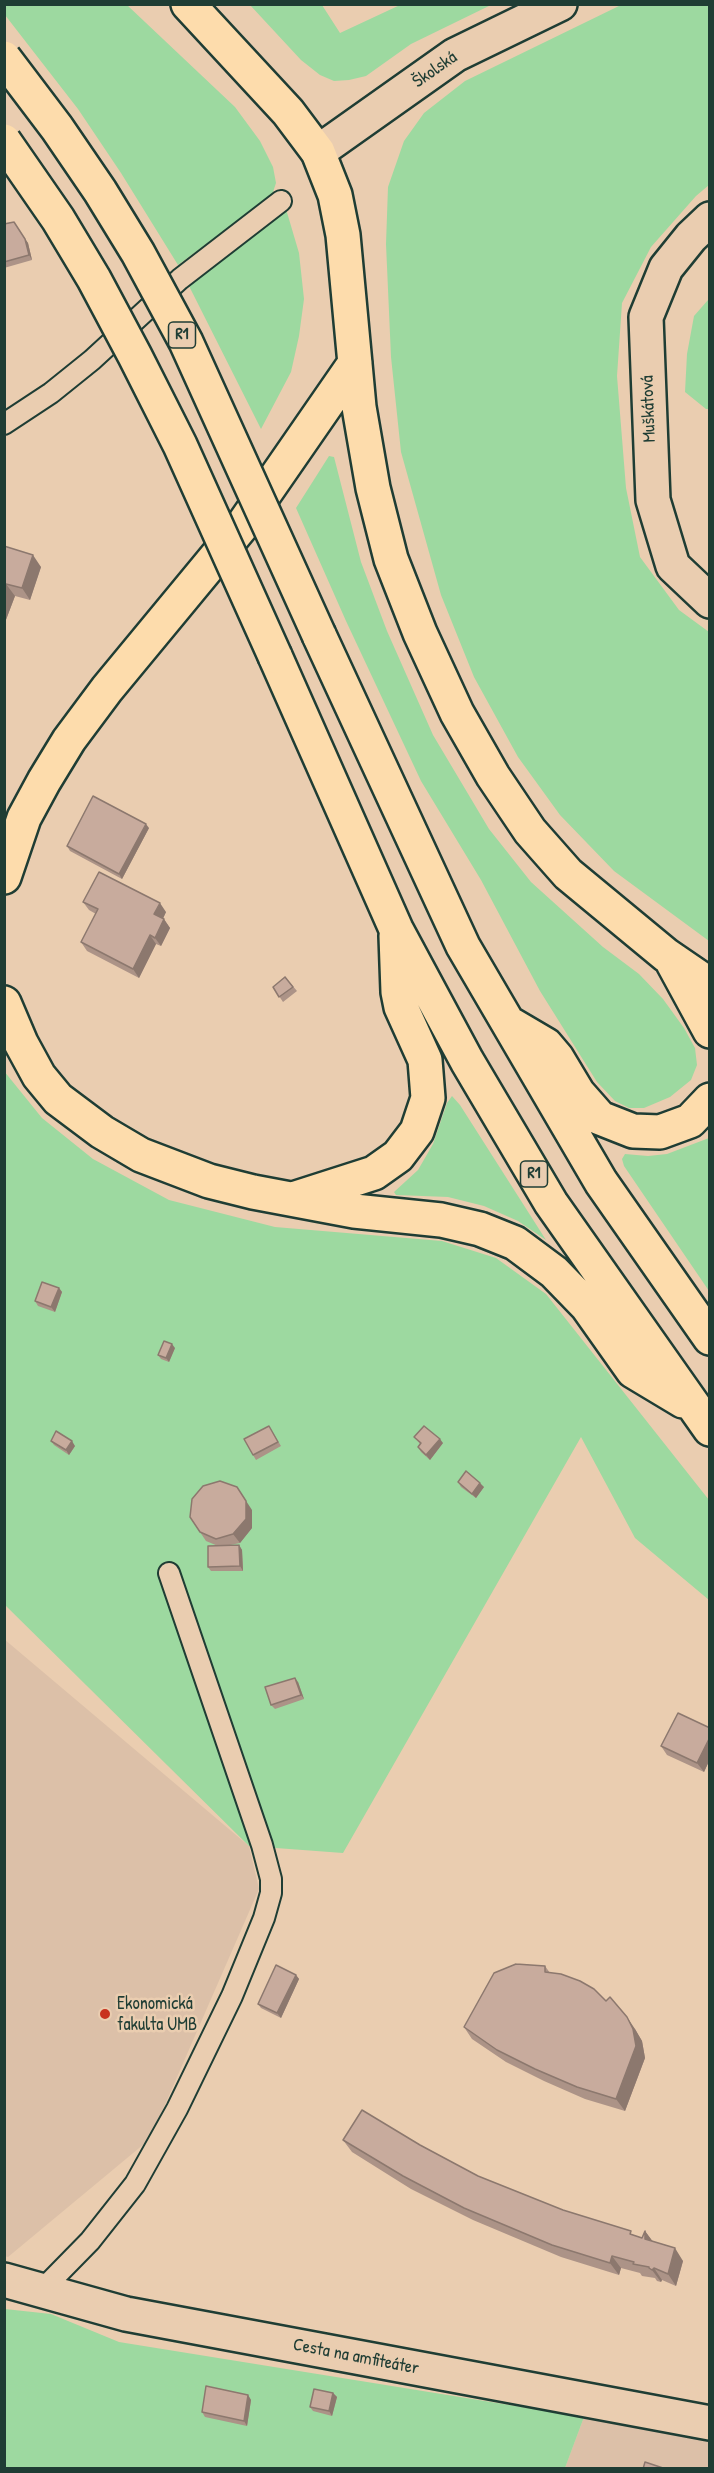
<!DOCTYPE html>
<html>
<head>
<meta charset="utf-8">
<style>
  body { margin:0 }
  #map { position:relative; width:714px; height:2473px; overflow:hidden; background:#eacdb0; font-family:"Patrick Hand",sans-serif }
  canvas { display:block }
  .frame { position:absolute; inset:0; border:6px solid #1f3d34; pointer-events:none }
</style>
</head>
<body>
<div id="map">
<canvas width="714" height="2473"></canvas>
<div class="frame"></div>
</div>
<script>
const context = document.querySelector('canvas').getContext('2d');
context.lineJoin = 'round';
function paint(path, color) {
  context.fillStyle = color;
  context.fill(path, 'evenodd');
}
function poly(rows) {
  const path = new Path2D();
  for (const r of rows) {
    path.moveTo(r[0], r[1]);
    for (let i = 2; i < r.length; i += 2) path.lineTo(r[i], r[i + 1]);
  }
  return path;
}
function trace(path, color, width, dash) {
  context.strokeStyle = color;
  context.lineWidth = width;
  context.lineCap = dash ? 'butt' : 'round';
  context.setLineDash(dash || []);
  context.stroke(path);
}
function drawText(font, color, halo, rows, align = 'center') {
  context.font = font + ' "Patrick Hand",sans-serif';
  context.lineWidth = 5;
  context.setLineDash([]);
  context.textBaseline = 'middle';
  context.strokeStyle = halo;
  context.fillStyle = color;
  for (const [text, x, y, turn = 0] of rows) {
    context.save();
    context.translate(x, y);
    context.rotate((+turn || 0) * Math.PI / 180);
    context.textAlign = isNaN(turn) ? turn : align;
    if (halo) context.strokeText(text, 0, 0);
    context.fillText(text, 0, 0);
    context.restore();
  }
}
paint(poly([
  [4,1639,249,1846,259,1889,150,2139,8,2257,4,2256],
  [584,2417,709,2442,709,2468,565,2468]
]), '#dcc0a8');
paint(poly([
  [5,4,127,5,235,107,260,141,273,167,276,183,272,195,178,265,121,173,78,109,5,15],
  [250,5,322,5,340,33,400,5,491,5,411,44,366,76,349,80,334,81,320,75,301,60],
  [621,5,709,5,709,185,696,196,651,247,622,303,617,376,626,488,640,557,679,610,709,632,709,941,614,871,560,815,518,757,474,677,441,595,401,452,391,357,386,244,388,187,404,141,424,113,465,81],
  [286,209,299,253,304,299,299,336,291,372,261,429,188,284],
  [708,300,710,300,709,409,706,409,685,392,687,354,694,316],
  [329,456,334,457,361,562,387,631,433,735,489,829,531,882,603,947,639,974,663,999,684,1028,695,1048,697,1065,691,1080,670,1097,644,1108,629,1108,615,1101,597,1082,540,991,481,880,421,781,346,621,296,508],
  [4,1071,42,1118,93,1159,169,1200,275,1227,442,1241,496,1258,546,1294,709,1500,709,1600,635,1538,581,1437,343,1853,249,1846,5,1605],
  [452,1096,460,1105,546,1240,518,1221,484,1206,448,1197,396,1195,394,1192,418,1170,433,1144,447,1103],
  [709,1138,710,1139,709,1291,624,1166,622,1159,625,1154,648,1156,667,1154],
  [5,2309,51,2314,119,2342,584,2417,565,2468,5,2468]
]), '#9dd9a0');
const lane = poly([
  [4,424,51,393,92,360,180,279,281,201],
  [42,2290,90,2241,135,2184,177,2109,232,1996,264,1918,271,1893,271,1879,262,1845,169,1573]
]);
const street = poly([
  [318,152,455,55,560,4],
  [710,219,691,237,666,268,646,317,653,500,673,566,710,601],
  [4,2280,126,2314,710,2423]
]);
const highway = poly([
  [188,4,288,112,318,152,335,195,343,235,359,407,373,488,391,559,420,633,457,713,493,776,530,831,568,874,666,955,710,985],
  [319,635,463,946,601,1182,710,1338],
  [275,656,396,929,467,1061,551,1203,710,1429],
  [4,877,24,818,44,781,69,740,107,689,245,522,355,363],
  [673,963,710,1031],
  [4,1003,21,1043,39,1076,58,1099,102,1132,141,1155,209,1181,253,1192,354,1211,441,1220,480,1229,515,1243,554,1272,587,1306,633,1371,683,1401],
  [512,1025,546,1045,557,1058,578,1093,600,1118,633,1131,660,1132,690,1121,710,1100],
  [296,1198,374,1173,398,1156,417,1131,428,1098,425,1060,401,1007,398,992,396,936]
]);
trace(lane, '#1f3d34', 24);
trace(street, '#1f3d34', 38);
trace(highway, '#1f3d34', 38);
trace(lane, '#eacdb0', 20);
trace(street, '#eacdb0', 33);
trace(highway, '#fddcac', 33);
const highwayBridge = poly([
  [4,58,57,128,100,191,138,253,186,342,319,635],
  [4,141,58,219,94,279,135,356,180,445,275,656]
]);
trace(highwayBridge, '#1f3d34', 38, []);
trace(highwayBridge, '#fddcac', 33);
paint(poly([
  [14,222,28,243,32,260,4,268,4,224],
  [4,546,41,567,30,600,15,596,4,625],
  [149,828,122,879,70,851,67,846],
  [83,902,166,912,163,918,170,928,161,946,156,944,139,978,87,951,81,942,96,914,89,910],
  [285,977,297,991,283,1002,273,987],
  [59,1288,62,1292,55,1312,38,1306,35,1301],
  [175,1348,169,1362,161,1359,158,1355],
  [269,1426,281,1446,256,1460,253,1455],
  [414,1437,443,1443,430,1460,421,1452,418,1447,420,1444],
  [51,1441,75,1446,69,1455,54,1445],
  [458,1482,484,1487,476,1498,461,1487],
  [252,1510,252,1528,240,1543,230,1545,239,1545,242,1550,243,1571,211,1571,208,1567,218,1546,206,1541,190,1517],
  [298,1682,304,1699,275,1709,271,1705],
  [710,1728,710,1759,704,1772,667,1755,661,1746],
  [545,1966,550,1973,635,2029,642,2041,645,2058,625,2111,585,2099,544,2081,506,2062,472,2039,464,2027],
  [296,1975,299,1979,281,2018,261,2008,258,2004],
  [343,2140,420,2145,478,2176,563,2210,642,2238,645,2231,652,2241,683,2261,676,2286,662,2280,661,2282,657,2281,655,2278,642,2276,640,2273,621,2268,619,2275,561,2257,473,2220,411,2189,352,2152],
  [333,2393,337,2397,332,2416,313,2411,310,2407],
  [248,2395,251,2400,247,2426,205,2417,202,2412]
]), '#ac9387');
paint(poly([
  [25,239,28,243,32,260,29,255],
  [33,555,41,567,30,600,22,588],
  [6,584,15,596,4,625,4,588],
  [146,824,149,828,122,879,119,874],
  [160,903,166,912,161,923,154,914],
  [164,919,170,928,161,946,155,938],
  [150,935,156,944,139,978,133,969],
  [59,1288,62,1292,55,1312,51,1307],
  [172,1344,175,1348,169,1362,166,1358],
  [440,1439,443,1443,430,1460,426,1455],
  [72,1441,75,1446,69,1455,66,1450],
  [480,1483,484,1487,476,1498,472,1494],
  [237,1487,252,1510,252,1528,240,1543,233,1534],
  [239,1545,242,1550,243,1571,240,1566],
  [295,1678,298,1682,304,1699,301,1695],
  [710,1737,710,1759,704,1772,697,1763],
  [296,1975,299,1979,281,2018,277,2013],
  [627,2017,635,2029,642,2041,645,2058,625,2111,616,2099],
  [645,2231,654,2243,645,2239],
  [675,2248,683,2261,676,2286,668,2274],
  [612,2256,621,2268,619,2275,610,2263],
  [654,2268,662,2280,661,2282,652,2270],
  [333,2393,337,2397,332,2416,329,2411],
  [248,2395,251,2400,247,2426,244,2421]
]), '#8c786e');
const building = poly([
  [14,222,25,239,29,255,4,262,4,224,14,222],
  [4,546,33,555,22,588,6,584,4,588,4,546],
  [93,796,146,824,119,874,67,846,93,796],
  [99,872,160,903,154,914,164,919,155,938,150,935,133,969,81,942,98,909,83,902,99,872],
  [285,977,293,987,279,997,273,987,285,977],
  [42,1282,59,1288,51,1307,35,1301,42,1282],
  [164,1341,172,1344,166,1358,158,1355,164,1341],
  [269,1426,278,1442,253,1455,244,1439,269,1426],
  [424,1426,440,1439,426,1455,418,1447,421,1443,414,1437,424,1426],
  [56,1431,72,1441,66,1450,51,1441,56,1431],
  [466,1471,480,1483,472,1494,458,1482,466,1471],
  [220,1481,237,1487,246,1501,246,1519,233,1534,216,1539,200,1532,190,1517,192,1499,203,1486,220,1481],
  [239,1545,240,1566,208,1567,208,1546,239,1545],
  [295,1678,301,1695,271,1705,265,1687,295,1678],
  [678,1713,710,1728,710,1737,697,1763,661,1746,678,1713],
  [516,1964,545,1966,545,1972,561,1974,580,1981,594,1989,606,2001,610,1997,627,2017,633,2029,636,2046,616,2099,577,2087,535,2069,497,2050,464,2027,494,1973,516,1964],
  [276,1965,296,1975,277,2013,258,2004,276,1965],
  [362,2110,420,2145,478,2176,563,2210,631,2231,630,2234,642,2238,645,2231,645,2239,675,2248,668,2274,654,2268,652,2270,649,2268,649,2267,633,2264,634,2262,612,2256,610,2263,552,2245,464,2208,403,2176,343,2140,362,2110],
  [206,2386,248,2395,244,2421,202,2412,206,2386],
  [314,2389,333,2393,329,2411,310,2407,314,2389],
  [645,2462,666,2469,643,2469,645,2462]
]);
paint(building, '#c8ab9d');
trace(building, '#8c786e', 1.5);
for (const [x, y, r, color] of [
  [105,2014,6,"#c8321e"]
]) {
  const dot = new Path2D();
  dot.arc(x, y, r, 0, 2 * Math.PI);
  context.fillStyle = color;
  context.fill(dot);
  trace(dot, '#eacdb0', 2);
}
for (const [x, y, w] of [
  [182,335,27],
  [534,1174,27]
]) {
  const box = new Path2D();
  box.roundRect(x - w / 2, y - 13, w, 26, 4.5);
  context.fillStyle = '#eacdb0';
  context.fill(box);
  trace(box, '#1f3d34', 1.5);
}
drawText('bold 16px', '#1f3d34', null, [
  ["R1",182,335],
  ["R1",534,1174]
]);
drawText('18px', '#1f3d34', '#eacdb0', [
  ["Školská",435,70,-35],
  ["Muškátová",649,409,-92],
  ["Cesta na amfiteáter",356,2357,11]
]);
drawText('18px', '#1f3d34', '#eacdb0', [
  ["Ekonomická",117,2004],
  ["fakulta UMB",117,2025]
], 'left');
</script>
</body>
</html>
